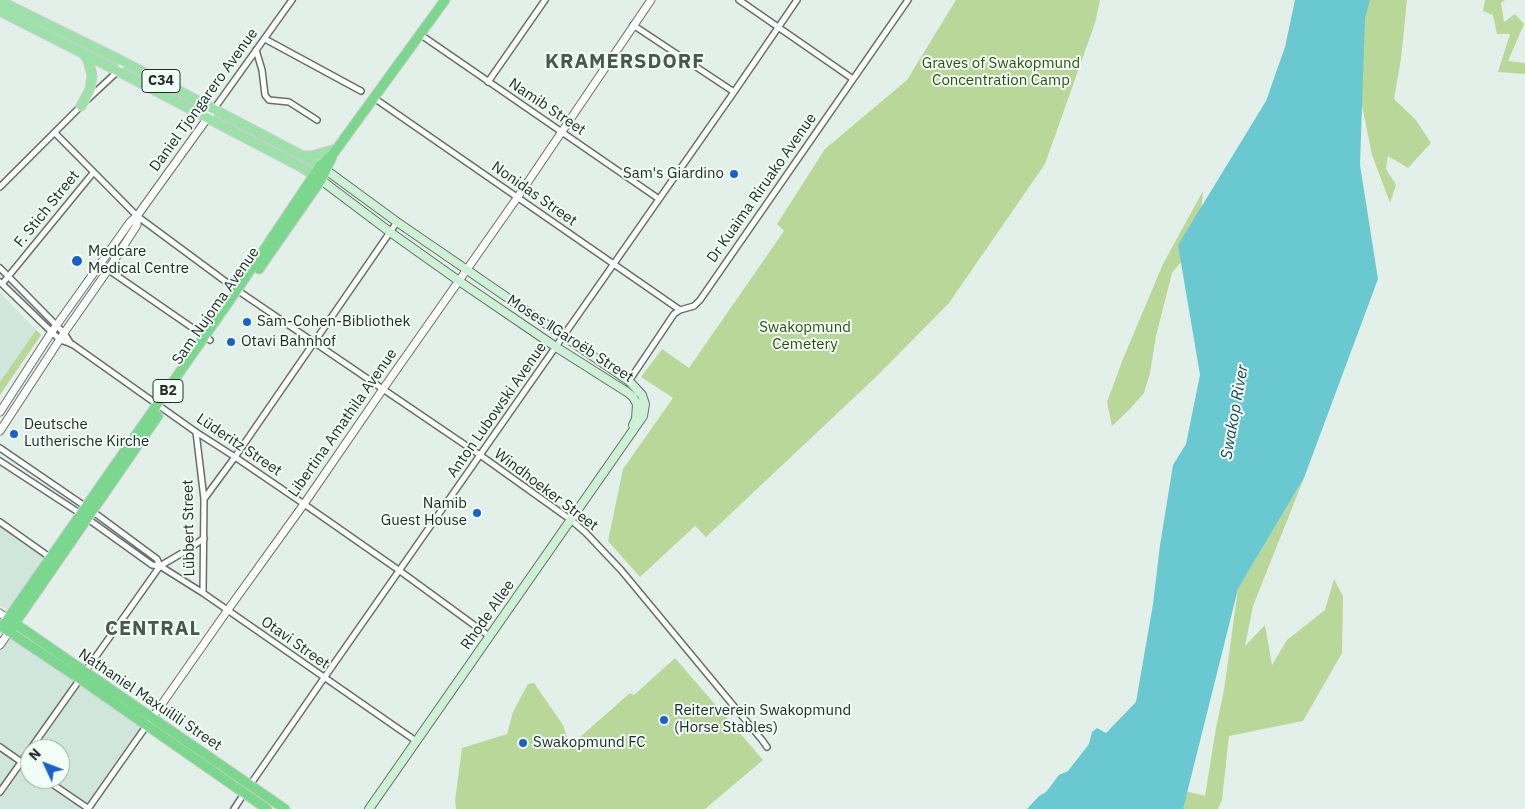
<!DOCTYPE html>
<html>
<head>
<meta charset="utf-8">
<style>
  body { margin:0 }
  #map { position:relative; width:1525px; height:809px; overflow:hidden; background:#e3f0ea; font-family:"IBM Plex Sans",sans-serif }
  canvas { display:block }
  .north { position:absolute; left:20px; top:739px; width:50px; height:50px; box-sizing:border-box; background:#f0fef7; border:1px solid #9fa9a4; border-radius:50%; rotate:313deg; font-size:14px; font-weight:700; line-height:20px; text-align:center; color:#252a28 }
  .north::after { content:''; display:block; margin:auto; width:18px; height:22px; background:#1960cb; clip-path:polygon(50% 0,100% 100%,50% 72%,0 100%) }
</style>
</head>
<body>
<div id="map">
<canvas width="1525" height="809"></canvas>
<div class="north">N</div>
</div>
<script>
const context = document.querySelector('canvas').getContext('2d');
context.lineJoin = 'round';
function paint(path, color) {
  context.fillStyle = color;
  context.fill(path, 'evenodd');
}
function poly(rows) {
  const path = new Path2D();
  for (const r of rows) {
    path.moveTo(r[0], r[1]);
    for (let i = 2; i < r.length; i += 2) path.lineTo(r[i], r[i + 1]);
  }
  return path;
}
function trace(path, color, width, dash) {
  context.strokeStyle = color;
  context.lineWidth = width;
  context.lineCap = dash ? 'butt' : 'round';
  context.setLineDash(dash || []);
  context.stroke(path);
}
function drawText(font, color, halo, rows, align = 'center') {
  context.font = font + ' "IBM Plex Sans",sans-serif';
  context.lineWidth = 4;
  context.setLineDash([]);
  context.textBaseline = 'middle';
  context.strokeStyle = halo;
  context.fillStyle = color;
  for (const [text, x, y, turn = 0] of rows) {
    context.save();
    context.translate(x, y);
    context.rotate((+turn || 0) * Math.PI / 180);
    context.textAlign = isNaN(turn) ? turn : align;
    if (halo) context.strokeText(text, 0, 0);
    context.fillText(text, 0, 0);
    context.restore();
  }
}
paint(poly([
  [0,293,36,330,0,382],
  [0,527,45,558,7,610,0,605],
  [10,636,143,727,85,809,0,809,0,649],
  [30,749,60,749,60,779,30,779]
]), '#d0e5db');
paint(poly([
  [956,0,1100,0,1095,23,1045,164,949,303,878,375,706,537,695,526,640,577,608,541,623,469,673,398,641,377,662,349,689,368,784,231,777,224,825,149,907,80],
  [1366,0,1407,0,1401,59,1394,99,1416,120,1431,143,1408,168,1388,156,1386,169,1396,185,1390,203,1372,155,1356,76],
  [1485,0,1505,0,1501,3,1504,22,1515,14,1524,24,1508,61,1525,63,1525,74,1498,72,1510,34,1497,34,1493,15,1483,11],
  [1203,191,1200,222,1194,246,1172,273,1156,336,1150,373,1144,393,1129,410,1112,426,1107,402,1123,359,1163,264],
  [36,330,41,335,0,395,0,382],
  [1304,478,1253,606,1245,646,1265,625,1272,665,1287,640,1325,610,1334,579,1343,596,1342,653,1303,721,1229,736,1222,800,1218,809,1149,809,1169,787,1205,796,1216,728,1224,690,1238,589],
  [675,658,763,760,705,809,456,809,455,801,462,748,507,734,513,712,528,684,534,683,563,725,567,737,564,751,630,693,634,695]
]), '#b9d799');
paint(poly([
  [1295,0,1370,0,1365,18,1360,165,1378,279,1304,478,1238,589,1183,809,1027,809,1039,796,1046,792,1059,775,1068,771,1089,744,1092,732,1097,728,1106,733,1136,702,1153,604,1160,545,1173,465,1186,444,1200,375,1178,245,1266,101,1285,47]
]), '#6ac8d1');
const minor = poly([
  [739,0,853,79],
  [633,25,734,92],
  [421,35,659,199],
  [265,39,361,91],
  [256,50,262,70,265,95,269,100,289,102,317,120],
  [488,82,545,0],
  [374,98,680,310],
  [88,99,118,71,124,62],
  [214,109,292,0],
  [55,133,137,216,237,290,480,455,571,520,586,533,621,570,762,740,767,747],
  [0,187,82,105],
  [100,264,210,340],
  [0,268,64,333,71,344],
  [0,282,60,340,72,344,196,432,235,457,304,504,400,571,489,636],
  [2,284,93,173],
  [629,381,674,314,680,310,694,306,700,300,908,0],
  [196,432,204,499,203,593],
  [0,448,92,511,157,559,160,566],
  [0,461,81,514,152,565,160,566,203,593,416,741],
  [204,499,235,457,397,222],
  [0,522,51,558],
  [0,747,30,768],
  [45,779,89,809],
  [250,785,324,678,734,92,797,0],
  [0,792,160,566,189,549,204,538],
  [88,809,147,725],
  [234,809,245,792]
]);
const tertiary = poly([
  [0,412,51,333,130,222,137,216,214,109],
  [0,431,64,333,108,270,137,225,137,216],
  [0,613,8,619],
  [0,645,9,632],
  [150,721,227,611,304,504,383,389,517,198,651,0]
]);
const secondary = poly([
  [326,170,397,222,629,381,642,395,645,404,643,416,641,419,369,809],
  [321,180,390,232,459,281,556,347,627,392,633,397,637,404,636,419,633,425]
]);
const primary = poly([
  [0,1,124,62,301,155,326,170],
  [0,11,118,71,301,167,319,178],
  [81,106,90,90,92,75,88,60,83,53],
  [304,156,312,156,336,149]
]);
const trunk = poly([
  [259,269,321,180,332,157],
  [10,620,285,809],
  [9,632,158,416],
  [267,809,80,679,2,627,237,290,320,166,333,154,445,0]
]);
trace(minor, '#64706b', 8);
trace(tertiary, '#64706b', 9);
trace(secondary, '#64706b', 10);
trace(primary, '#cbcccb', 11);
trace(trunk, '#cbcccb', 11);
trace(minor, '#fff', 5);
trace(tertiary, '#fff', 7);
trace(secondary, '#cef0d5', 8);
trace(primary, '#9de1aa', 9);
trace(trunk, '#7cd78e', 9);
for (const [x, y, r, color] of [
  [734,174,5,"#1960cb"],
  [77,261,6,"#1960cb"],
  [247,322,5,"#1960cb"],
  [231,342,5,"#1960cb"],
  [14,434,5,"#1960cb"],
  [477,513,5,"#1960cb"],
  [664,720,5,"#1960cb"],
  [523,743,5,"#1960cb"]
]) {
  const dot = new Path2D();
  dot.arc(x, y, r, 0, 2 * Math.PI);
  context.fillStyle = color;
  context.fill(dot);
  trace(dot, '#f0fef7', 2);
}
for (const [x, y, w] of [
  [161,81,38],
  [168,391,30]
]) {
  const box = new Path2D();
  box.roundRect(x - w / 2, y - 11.5, w, 23, 4);
  context.fillStyle = '#f0fef7';
  context.fill(box);
  trace(box, '#252a28', 1);
}
drawText('bold 14px', '#252a28', null, [
  ["C34",161,81],
  ["B2",168,391]
]);
drawText('15px', '#334d09', '#f0fef7', [
  ["Graves of Swakopmund",1001,64],
  ["Concentration Camp",1001,81],
  ["Swakopmund",805,328],
  ["Cemetery",805,345]
]);
drawText('15px', '#252a28', '#f0fef7', [
  ["Daniel Tjongarero Avenue",204,100,-54],
  ["Namib Street",547,107,34],
  ["Dr Kuaima Riruako Avenue",762,188,-55],
  ["Nonidas Street",534,194,35],
  ["F. Stich Street",47,209,-51],
  ["Sam Nujoma Avenue",216,306,-55],
  ["Moses ǁGaroëb Street",570,339,33],
  ["Anton Lubowski Avenue",497,410,-55],
  ["Libertina Amathila Avenue",343,423,-55],
  ["Lüderitz Street",239,445,34],
  ["Windhoeker Street",546,490,37],
  ["Lübbert Street",189,528,-91],
  ["Rhode Allee",488,615,-55],
  ["Otavi Street",295,643,35],
  ["Nathaniel Maxuilili Street",150,700,34]
]);
drawText('15px', '#252a28', '#f0fef7', [
  ["Sam's Giardino",724,174,"right"],
  ["Medcare",88,252],
  ["Medical Centre",88,269],
  ["Sam-Cohen-Bibliothek",257,322],
  ["Otavi Bahnhof",241,342],
  ["Deutsche",24,425],
  ["Lutherische Kirche",24,442],
  ["Namib",467,504,"right"],
  ["Guest House",467,521,"right"],
  ["Reiterverein Swakopmund",674,711],
  ["(Horse Stables)",674,728],
  ["Swakopmund FC",533,743]
], 'left');
drawText('italic 16px', '#164347', '#f0fef7', [
  ["Swakop River",1235,412,-80]
]);
context.letterSpacing = '1px';
drawText('bold 20px', '#4b5651', '#f0fef7', [
  ["KRAMERSDORF",625,62],
  ["CENTRAL",153,629]
]);
context.letterSpacing = '0px';
</script>
</body>
</html>
